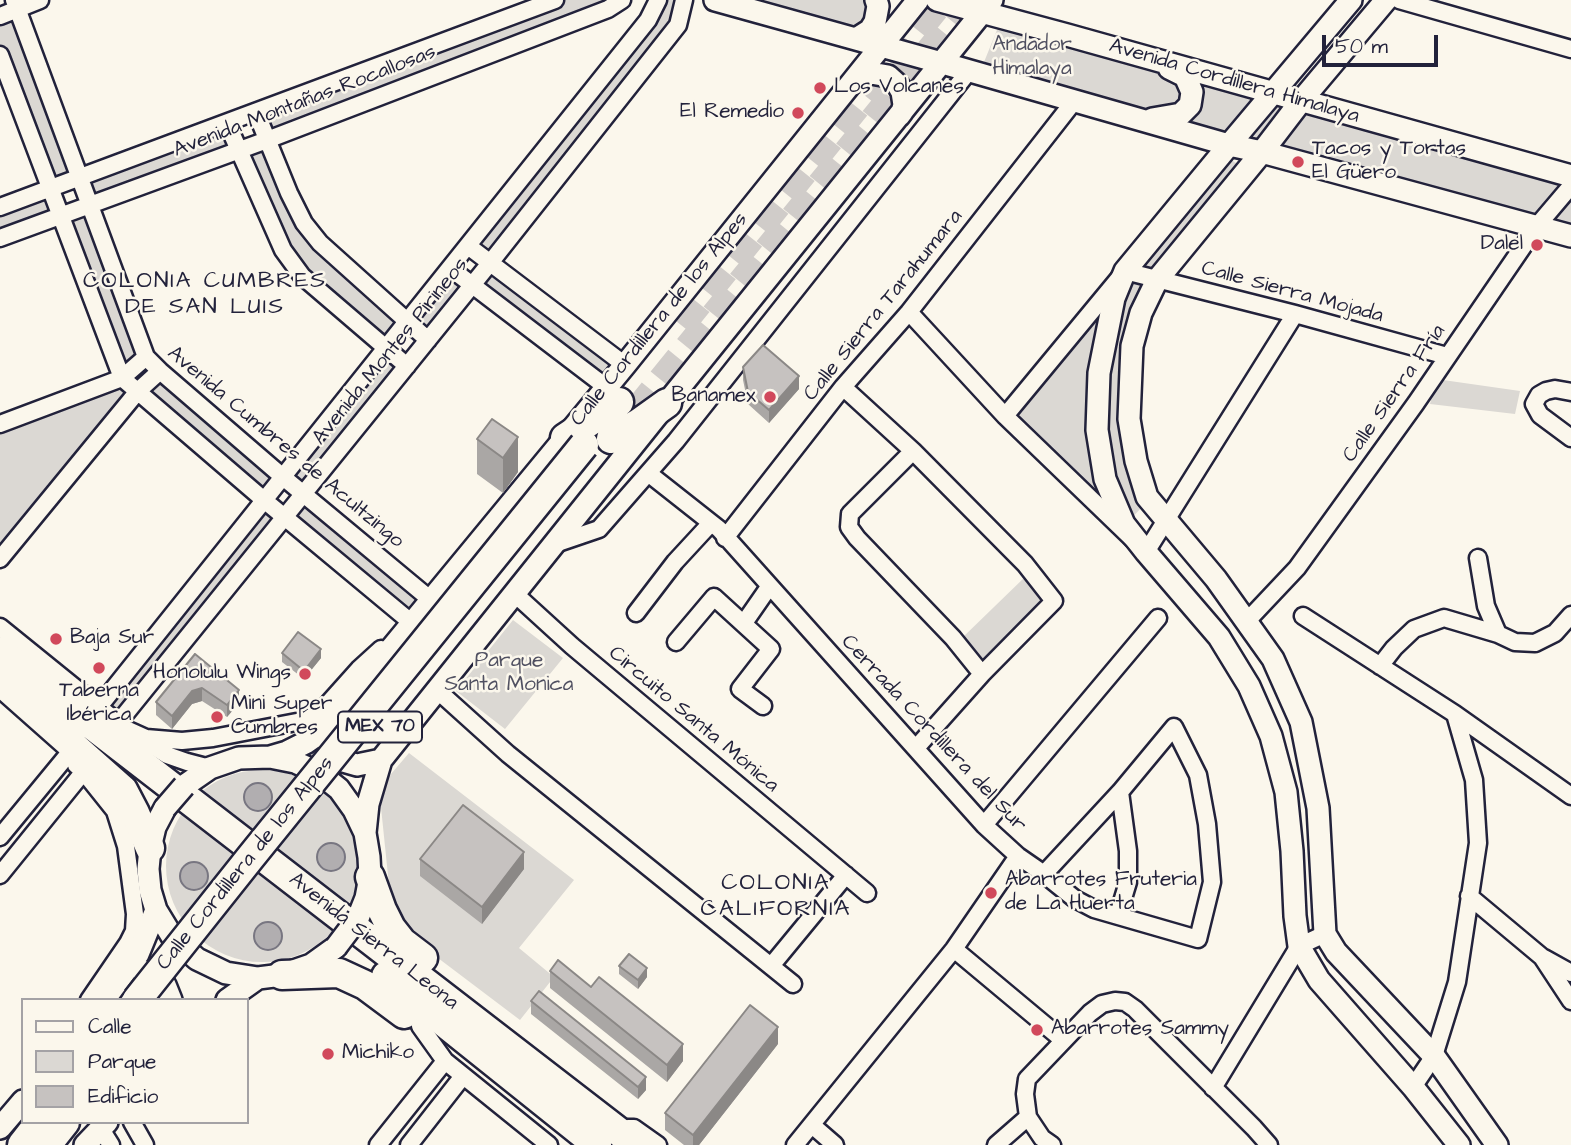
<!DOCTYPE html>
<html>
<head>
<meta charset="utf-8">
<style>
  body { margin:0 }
  #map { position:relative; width:1571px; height:1145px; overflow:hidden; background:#fbf7ec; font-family:"Architects Daughter",sans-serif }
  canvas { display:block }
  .legend { position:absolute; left:21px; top:998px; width:228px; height:126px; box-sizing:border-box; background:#fbf7ec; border:2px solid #a4a2a5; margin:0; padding:9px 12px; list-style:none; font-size:21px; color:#22223b }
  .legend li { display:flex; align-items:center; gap:14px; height:35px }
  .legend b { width:35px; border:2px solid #a4a2a5 }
  .scale { position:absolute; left:1322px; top:35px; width:116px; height:32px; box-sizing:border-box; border:4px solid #22223b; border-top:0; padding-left:9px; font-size:21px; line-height:24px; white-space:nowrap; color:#22223b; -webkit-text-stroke:5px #fbf7ec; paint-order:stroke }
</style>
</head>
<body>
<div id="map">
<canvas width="1571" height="1145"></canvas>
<ul class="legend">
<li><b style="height:9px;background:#fbf7ec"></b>Calle</li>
<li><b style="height:19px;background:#dbd8d3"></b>Parque</li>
<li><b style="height:19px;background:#c6c2c0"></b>Edificio</li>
</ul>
<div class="scale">50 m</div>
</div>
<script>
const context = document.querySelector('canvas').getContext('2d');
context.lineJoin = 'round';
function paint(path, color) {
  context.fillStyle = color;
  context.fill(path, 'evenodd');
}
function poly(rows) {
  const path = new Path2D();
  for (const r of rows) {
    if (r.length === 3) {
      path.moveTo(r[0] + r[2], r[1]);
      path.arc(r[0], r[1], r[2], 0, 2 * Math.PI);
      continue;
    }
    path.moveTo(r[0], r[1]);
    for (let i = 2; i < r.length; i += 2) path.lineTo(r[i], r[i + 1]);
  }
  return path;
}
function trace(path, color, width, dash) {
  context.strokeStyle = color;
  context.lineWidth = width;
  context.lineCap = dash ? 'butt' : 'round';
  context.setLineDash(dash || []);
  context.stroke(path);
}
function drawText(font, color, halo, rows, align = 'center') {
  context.font = font + ' "Architects Daughter",sans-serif';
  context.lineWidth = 5;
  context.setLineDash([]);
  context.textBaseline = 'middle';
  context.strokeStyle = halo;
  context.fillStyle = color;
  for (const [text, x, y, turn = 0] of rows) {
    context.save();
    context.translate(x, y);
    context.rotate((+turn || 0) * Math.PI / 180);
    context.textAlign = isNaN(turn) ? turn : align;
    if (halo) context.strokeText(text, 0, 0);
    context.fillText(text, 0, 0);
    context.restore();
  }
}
paint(poly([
  [555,0,621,0,267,140,304,223,407,321,450,268,472,284,490,263,468,246,657,0,684,0,678,25,490,263,625,365,606,387,472,285,428,340,408,322,386,348,407,366,304,493,431,600,412,623,285,517,118,723,98,708,264,500,138,391,0,559,0,424,121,378,61,216,0,238,0,207,50,188,0,55,0,16,18,9,79,177,227,123,239,150,266,140,256,112],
  [239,150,302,276,386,348,283,476,160,371,138,391,122,378,146,357,90,205],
  [79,178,89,205,61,216,50,188],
  [283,477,304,494,285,517,265,500],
  [732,0,868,0,866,19,851,33],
  [999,25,1571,185,1571,228,982,67],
  [1228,158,1244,168,1133,319,1144,505,1123,527,1010,415],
  [1436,379,1520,391,1515,414,1430,404],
  [1027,575,1048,602,984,664,961,639],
  [513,620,563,658,505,729,456,691],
  [409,753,574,880,519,948,554,977,520,1020,393,924,379,788],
  [262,866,96]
]), '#dbd8d3');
const water = poly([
  [258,797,14],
  [331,857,14],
  [194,876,14],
  [268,936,14]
]);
paint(water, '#b1aeb0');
trace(water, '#787681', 2);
trace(poly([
  [681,325,942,0],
  [635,413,971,0]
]), '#d0ccc9', 28, [28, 14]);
const street = poly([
  [14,0,146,357,160,371,283,477,431,600],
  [1399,0,1571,49],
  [0,16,40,0],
  [0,55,122,378,264,500,412,623],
  [256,112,289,193,304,223,320,243,428,340],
  [227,123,283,250,302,276,407,366],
  [0,207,555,0],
  [0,238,267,140,608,9,622,0],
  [468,246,625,365],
  [450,268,606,387],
  [909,312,1005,416,1146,552,1295,314],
  [843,387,913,451,1025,564,1054,601,982,674,916,748],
  [1571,392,1555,389,1546,391,1539,395,1534,404,1540,415,1571,438],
  [1005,416,1125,271,1295,314,1447,356],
  [0,424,122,378,146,357],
  [913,451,850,514,849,527,857,538,953,638,982,674],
  [648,473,719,529,984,825,1018,856,1044,874,1075,899,1094,909,1198,939,1212,882,1207,824,1198,775,1174,727,1120,792,1044,874],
  [725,538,843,387,909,312,1075,100],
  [555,544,599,529,676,441,969,71],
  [1478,558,1486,606,1498,634],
  [0,559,138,391,160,371],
  [515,594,572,646,867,893],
  [636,613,675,562,711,523],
  [1303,616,1455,714,1571,796],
  [1247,621,1297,568,1416,403,1537,226,1571,186],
  [744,623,769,587],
  [0,627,126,729,167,755,187,762,210,768],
  [676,642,714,597,771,649,740,689,763,706],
  [1380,666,1394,648,1414,629,1444,618,1498,634,1515,642,1535,643,1555,633,1571,615],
  [437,690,508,754,793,984],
  [98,708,648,20,658,0],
  [118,723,490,263,678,25,684,0],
  [126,729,146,738,182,741,213,738,307,720,325,707,359,669,381,649],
  [76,765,83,771,115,811,126,846,135,914,134,931,128,943,89,1000],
  [984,825,1158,618],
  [0,837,75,746],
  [0,875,89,765],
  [1469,896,1542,957,1571,1001],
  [1118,915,1128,882,1128,851,1120,792],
  [954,949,1063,1040],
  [1544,958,1571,973],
  [771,966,846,875],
  [420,1026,445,1061,549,1145],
  [1413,1087,1434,1056,1457,982,1478,843,1474,780,1455,714],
  [1213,1088,1299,946,1325,934],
  [132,1122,145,1145],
  [812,1125,835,1145],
  [628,1128,634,1128,658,1145],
  [101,1129,111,1145],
  [378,1145,445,1061],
  [409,1145,463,1076],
  [795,1145,954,949,1018,856],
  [996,1145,1028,1117],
  [1052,1145,1042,1138,1028,1117,1025,1094,1027,1079,1090,1013,1102,1004,1115,1001,1125,1002,1135,1009,1254,1128,1269,1145]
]);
const secondary = poly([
  [715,0,942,63,1229,145,1262,152,1571,236],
  [937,0,1067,35,1571,176],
  [1351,0,1229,145,1125,271,1114,298,1099,373,1097,430,1105,479,1124,524,1146,552,1219,637,1249,686,1271,736,1286,792,1292,851,1295,916,1299,946,1319,980,1413,1087,1459,1145],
  [1386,0,1301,101,1262,152,1157,280,1141,313,1132,346,1129,419,1136,461,1147,497,1216,579,1273,659,1301,722,1318,808,1325,934,1336,952,1434,1056,1497,1145],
  [856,39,870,30,875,22,878,6,876,0],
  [851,84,862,76,871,73,888,76,898,85,902,92,904,105,902,112,899,116],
  [1152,119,1181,114,1190,105,1192,92,1185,76,1169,68],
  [328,742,337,757,343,761,357,765,381,760],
  [270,757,287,752,307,742,324,730,625,365,918,0],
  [184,786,210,768,239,758,270,757,295,762,319,773,339,789,354,810,365,833,369,857,370,877,366,898,358,918],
  [165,808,155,827,150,848,148,869,150,890,156,910,173,938,197,959,226,973,258,978,282,975,311,965,336,947],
  [365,833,368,804,381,760,667,403,992,0],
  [142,971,154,976,165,985,171,1000],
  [104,1000,138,954,156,910],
  [227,1000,258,978],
  [0,1128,23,1101],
  [85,1145,107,1122]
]);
const highway = poly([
  [565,438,619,402],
  [611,439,639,423,667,403],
  [0,651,58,699,636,1145],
  [0,681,123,790,135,813,150,848],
  [370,877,382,910,391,928,402,942,423,958],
  [282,975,339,973,365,985,404,1014],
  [386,976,597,1145],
  [22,1145,40,1122],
  [47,1145,65,1122]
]);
trace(street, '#22223b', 21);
trace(secondary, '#22223b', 26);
trace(highway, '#22223b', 33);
trace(street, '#fbf7ec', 16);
trace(secondary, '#fbf7ec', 21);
trace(highway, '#fbf7ec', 28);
const secondaryBridge = poly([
  [165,808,184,786],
  [336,947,358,918]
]);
const highwayBridge = poly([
  [137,1000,250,858,584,445]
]);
trace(secondaryBridge, '#22223b', 26, []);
trace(highwayBridge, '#22223b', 33, []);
trace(secondaryBridge, '#fbf7ec', 21);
trace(highwayBridge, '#fbf7ec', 28);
paint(poly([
  [743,367,799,389,769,423,748,404,743,380],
  [492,419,518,472,503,493,477,474,477,439],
  [282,653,321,658,304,679,282,662],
  [195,654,239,703,227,717,202,701,192,704,172,729,156,715,156,702],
  [420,859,524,869,482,924,420,876],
  [619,966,647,977,638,989,619,974],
  [550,971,683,1061,667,1082,550,988],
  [531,1001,646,1090,638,1099,531,1014],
  [778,1044,699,1145,684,1145,665,1130,665,1113]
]), '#aaa7a5');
paint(poly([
  [799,376,799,389,769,423,769,410],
  [518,437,518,472,503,493,503,458],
  [321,649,321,658,304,679,304,671],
  [202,688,202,701,192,704,172,729,172,716,192,691],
  [239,690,239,703,227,717,227,705],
  [524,852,524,869,482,924,482,907],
  [647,968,647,977,638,989,638,980],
  [778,1027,778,1044,699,1145,693,1145,693,1135],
  [683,1044,683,1061,667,1082,667,1065],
  [646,1077,646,1090,638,1099,638,1087]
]), '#8b8886');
const building = poly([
  [763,345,799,376,769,410,748,392,743,367,763,345],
  [492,419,518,437,503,458,477,439,492,419],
  [298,632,321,649,304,671,282,653,298,632],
  [195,654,239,690,227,705,202,688,192,691,172,716,156,702,195,654],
  [463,805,524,852,482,907,420,859,463,805],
  [629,954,647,968,638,980,619,966,629,954],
  [558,960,591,987,599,977,683,1044,667,1065,550,971,558,960],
  [539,991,646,1077,638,1087,531,1001,539,991],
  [750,1005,778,1027,693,1135,665,1113,750,1005]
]);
paint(building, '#c6c2c0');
trace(building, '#8b8886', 2);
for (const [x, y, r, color] of [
  [820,88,7,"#d1495b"],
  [798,113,7,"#d1495b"],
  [1298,162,7,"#d1495b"],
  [1537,245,7,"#d1495b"],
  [770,397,7,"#d1495b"],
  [56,639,7,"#d1495b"],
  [99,668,7,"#d1495b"],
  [305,674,7,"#d1495b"],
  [217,717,7,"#d1495b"],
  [991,893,7,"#d1495b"],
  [1037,1030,7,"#d1495b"],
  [328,1054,7,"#d1495b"]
]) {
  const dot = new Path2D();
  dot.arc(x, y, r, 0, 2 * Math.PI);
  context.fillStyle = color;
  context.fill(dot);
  trace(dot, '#fbf7ec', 2.5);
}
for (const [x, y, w] of [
  [380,727,84]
]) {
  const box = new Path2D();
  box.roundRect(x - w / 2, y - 15.5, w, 31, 5);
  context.fillStyle = '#fbf7ec';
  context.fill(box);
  trace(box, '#22223b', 2);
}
drawText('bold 19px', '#22223b', null, [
  ["MEX 70",380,727]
]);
drawText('21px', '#505061', '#fbf7ec', [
  ["Andador",1032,46],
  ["Himalaya",1032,70],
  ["Parque",509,662],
  ["Santa Monica",509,686]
]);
drawText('21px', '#22223b', '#fbf7ec', [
  ["Avenida Cordillera Himalaya",1234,82,16],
  ["Avenida Montañas Rocallosas",305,102,-21],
  ["Calle Sierra Mojada",1292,293,15],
  ["Calle Sierra Tarahumara",884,306,-51],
  ["Calle Cordillera de los Alpes",660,320,-51],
  ["Avenida Montes Pirineos",391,352,-51],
  ["Calle Sierra Fría",1395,394,-55],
  ["Avenida Cumbres de Acultzingo",285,448,40],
  ["Circuito Santa Mónica",693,720,40],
  ["Cerrada Cordillera del Sur",933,734,47],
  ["Calle Cordillera de los Alpes",246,864,-51],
  ["Avenida Sierra Leona",373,942,38]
]);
drawText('21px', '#22223b', '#fbf7ec', [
  ["Los Volcanes",834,88],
  ["El Remedio",784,113,"right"],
  ["Tacos y Tortas",1312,150],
  ["El Güero",1312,174],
  ["Dalel",1523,245,"right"],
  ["Banamex",756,397,"right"],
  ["Baja Sur",70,639],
  ["Honolulu Wings",291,674,"right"],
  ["Taberna",99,692,"center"],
  ["Ibérica",99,716,"center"],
  ["Mini Super",231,705],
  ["Cumbres",231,729],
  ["Abarrotes Fruteria",1005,881],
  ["de La Huerta",1005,905],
  ["Abarrotes Sammy",1051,1030],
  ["Michiko",342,1054]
], 'left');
context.letterSpacing = '2px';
drawText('23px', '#22223b', '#fbf7ec', [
  ["COLONIA CUMBRES",205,282],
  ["DE SAN LUIS",205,308],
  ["COLONIA",776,884],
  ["CALIFORNIA",776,910]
]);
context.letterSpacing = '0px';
</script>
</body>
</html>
